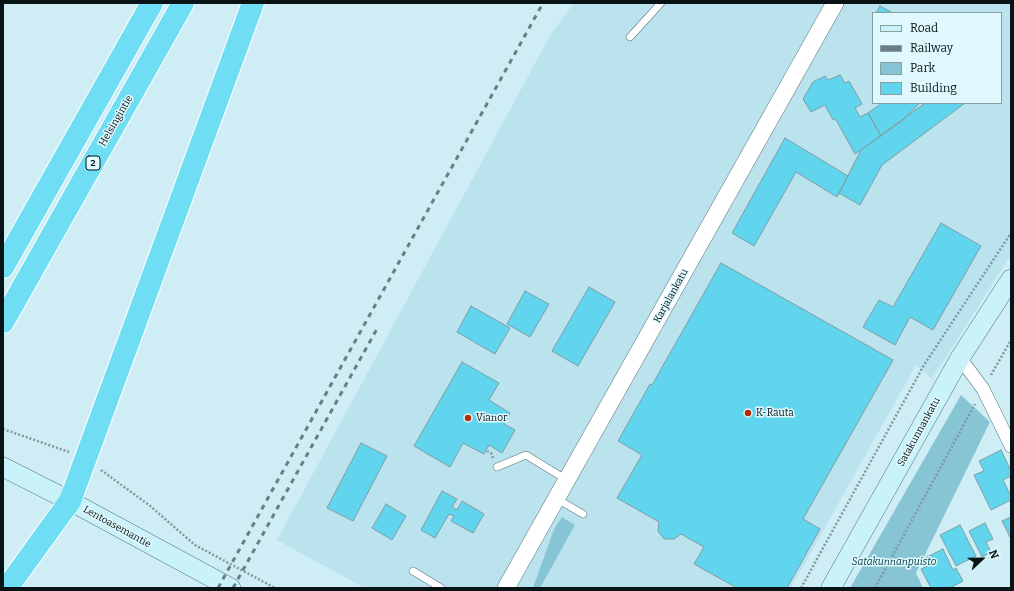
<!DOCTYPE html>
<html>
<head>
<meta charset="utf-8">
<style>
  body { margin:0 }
  #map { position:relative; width:1014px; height:591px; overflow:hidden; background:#ceedf4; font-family:Bitter,serif }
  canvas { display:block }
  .frame { position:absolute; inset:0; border:4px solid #081315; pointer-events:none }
  .legend { position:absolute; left:872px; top:12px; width:130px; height:92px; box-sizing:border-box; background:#e0f9ff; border:1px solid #8a9da1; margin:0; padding:5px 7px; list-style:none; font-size:12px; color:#081315 }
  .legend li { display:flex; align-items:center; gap:8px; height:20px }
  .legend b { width:20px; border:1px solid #8a9da1 }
  .north { position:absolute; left:962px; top:539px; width:40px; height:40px; -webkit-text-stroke:3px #e0f9ff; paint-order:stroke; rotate:68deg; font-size:11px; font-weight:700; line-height:16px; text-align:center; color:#081315 }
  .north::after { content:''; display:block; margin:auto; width:14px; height:18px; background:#081315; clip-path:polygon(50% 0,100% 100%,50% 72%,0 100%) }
</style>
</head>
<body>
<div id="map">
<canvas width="1014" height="591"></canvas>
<div class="frame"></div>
<ul class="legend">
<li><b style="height:5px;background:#c9f2fb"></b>Road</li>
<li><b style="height:5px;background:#6a7e83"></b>Railway</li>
<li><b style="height:11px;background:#88c5d4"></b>Park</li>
<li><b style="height:11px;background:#61d5ee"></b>Building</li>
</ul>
<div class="north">N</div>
</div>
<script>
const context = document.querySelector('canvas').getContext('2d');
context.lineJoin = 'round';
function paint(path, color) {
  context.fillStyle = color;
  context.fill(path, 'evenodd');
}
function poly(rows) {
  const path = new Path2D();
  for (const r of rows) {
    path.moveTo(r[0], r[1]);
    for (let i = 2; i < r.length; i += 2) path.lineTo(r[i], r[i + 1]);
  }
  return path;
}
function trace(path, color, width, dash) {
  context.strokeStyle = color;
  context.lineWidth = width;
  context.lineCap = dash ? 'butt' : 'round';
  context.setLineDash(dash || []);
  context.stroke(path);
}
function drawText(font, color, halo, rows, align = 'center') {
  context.font = font + ' Bitter,serif';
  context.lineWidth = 3;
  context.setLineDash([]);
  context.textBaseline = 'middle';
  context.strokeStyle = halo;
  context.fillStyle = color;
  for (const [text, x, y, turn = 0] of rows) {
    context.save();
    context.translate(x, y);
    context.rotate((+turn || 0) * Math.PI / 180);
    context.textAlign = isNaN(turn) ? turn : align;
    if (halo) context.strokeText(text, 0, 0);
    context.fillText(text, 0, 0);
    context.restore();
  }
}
paint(poly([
  [574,3,1011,3,1011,255,932,379,916,365,791,588,365,588,277,540,551,34],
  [873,13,1001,13,1001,103,873,103]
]), '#bbe3ee');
paint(poly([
  [961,395,990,422,916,573,923,588,850,588],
  [562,517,575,525,540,588,533,588,554,529]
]), '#88c5d4');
const building = poly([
  [880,6,893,13,876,13,880,6],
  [840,75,845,83,849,81,862,104,855,108,860,117,868,113,881,136,855,154,835,118,833,120,825,105,811,112,803,99,813,82,825,76,828,80,840,75],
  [882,103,920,103,903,120,881,136,868,113,882,103],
  [925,103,965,103,882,165,860,205,839,193,861,150,925,103],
  [785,138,848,176,837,197,796,172,754,246,732,233,785,138],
  [941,223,981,246,933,330,910,317,895,345,863,327,879,300,893,307,941,223],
  [721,263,893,360,803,519,820,529,787,588,737,588,694,564,704,547,681,534,674,539,664,539,658,531,659,522,617,498,642,455,618,441,650,384,652,385,721,263],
  [589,287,615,302,578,366,552,351,589,287],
  [525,291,549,304,530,337,507,324,525,291],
  [471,306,510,328,495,354,457,332,471,306],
  [462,362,499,383,489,400,510,413,504,424,515,430,502,453,489,445,484,454,463,443,450,467,414,446,462,362],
  [361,443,387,456,353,521,327,508,361,443],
  [1001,450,1011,471,1011,476,1003,480,1011,496,1011,500,991,510,974,475,984,471,979,461,1001,450],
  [442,491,457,499,452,507,457,510,462,501,484,514,473,533,451,521,454,516,449,514,435,538,421,530,442,491],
  [386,504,406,516,392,540,372,528,386,504],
  [1011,517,1011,539,1002,521,1011,517],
  [985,523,993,539,986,542,991,552,982,557,969,531,985,523],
  [960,525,976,556,956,566,940,535,960,525],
  [943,549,953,570,956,568,963,581,950,588,931,588,921,569,927,566,923,559,943,549]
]);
paint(building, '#61d5ee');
trace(building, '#809da4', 1);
const service = poly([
  [630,37,661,3],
  [497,467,526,455,567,480],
  [557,499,583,514],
  [413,571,441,588]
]);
const minor = poly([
  [960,358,983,389,1011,446]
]);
const tertiary = poly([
  [506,588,835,3]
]);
const secondary = poly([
  [3,467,70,501,231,588],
  [831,588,960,358,1011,279]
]);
const trunk = poly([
  [3,267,152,3],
  [3,322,183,3],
  [7,588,70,501,253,3]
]);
trace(service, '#5b777e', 8);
trace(minor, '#5b777e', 14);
trace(tertiary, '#5b777e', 18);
trace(secondary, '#5b777e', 20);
trace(trunk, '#fff', 24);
trace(poly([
  [991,375,1011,340],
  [3,429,69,452],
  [487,451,491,453,493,458],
  [101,470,149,505,195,545,275,588],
  [801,588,924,365,1011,233],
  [875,588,975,404]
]), '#81989d', 2.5, [2, 2]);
trace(service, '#fff', 7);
trace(minor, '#fff', 13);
trace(tertiary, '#fff', 17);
trace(secondary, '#c9f2fb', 19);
trace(trunk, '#6fdef4', 22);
trace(poly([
  [218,588,543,3],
  [233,588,378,327]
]), '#6a7e83', 3, [5, 5]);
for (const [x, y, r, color] of [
  [748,413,4,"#b62c02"],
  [468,418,4,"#b62c02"]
]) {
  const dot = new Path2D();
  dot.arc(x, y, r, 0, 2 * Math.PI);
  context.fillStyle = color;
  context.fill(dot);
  trace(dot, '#e0f9ff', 1.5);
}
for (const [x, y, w] of [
  [93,163,14]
]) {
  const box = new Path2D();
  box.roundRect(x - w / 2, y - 7, w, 14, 3);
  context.fillStyle = '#e0f9ff';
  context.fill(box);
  trace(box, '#081315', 1);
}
drawText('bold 9px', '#081315', null, [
  ["2",93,163]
]);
drawText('10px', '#081315', '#e0f9ff', [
  ["Helsingintie",116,121,-60],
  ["Karjalankatu",671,296,-61],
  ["Satakunnankatu",919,432,-61],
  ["Lentoasemantie",117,527,29]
]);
drawText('10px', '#081315', '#e0f9ff', [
  ["K-Rauta",756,413],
  ["Vianor",476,418]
], 'left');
drawText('italic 10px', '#003944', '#e0f9ff', [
  ["Satakunnanpuisto",894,562]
]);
</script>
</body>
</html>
